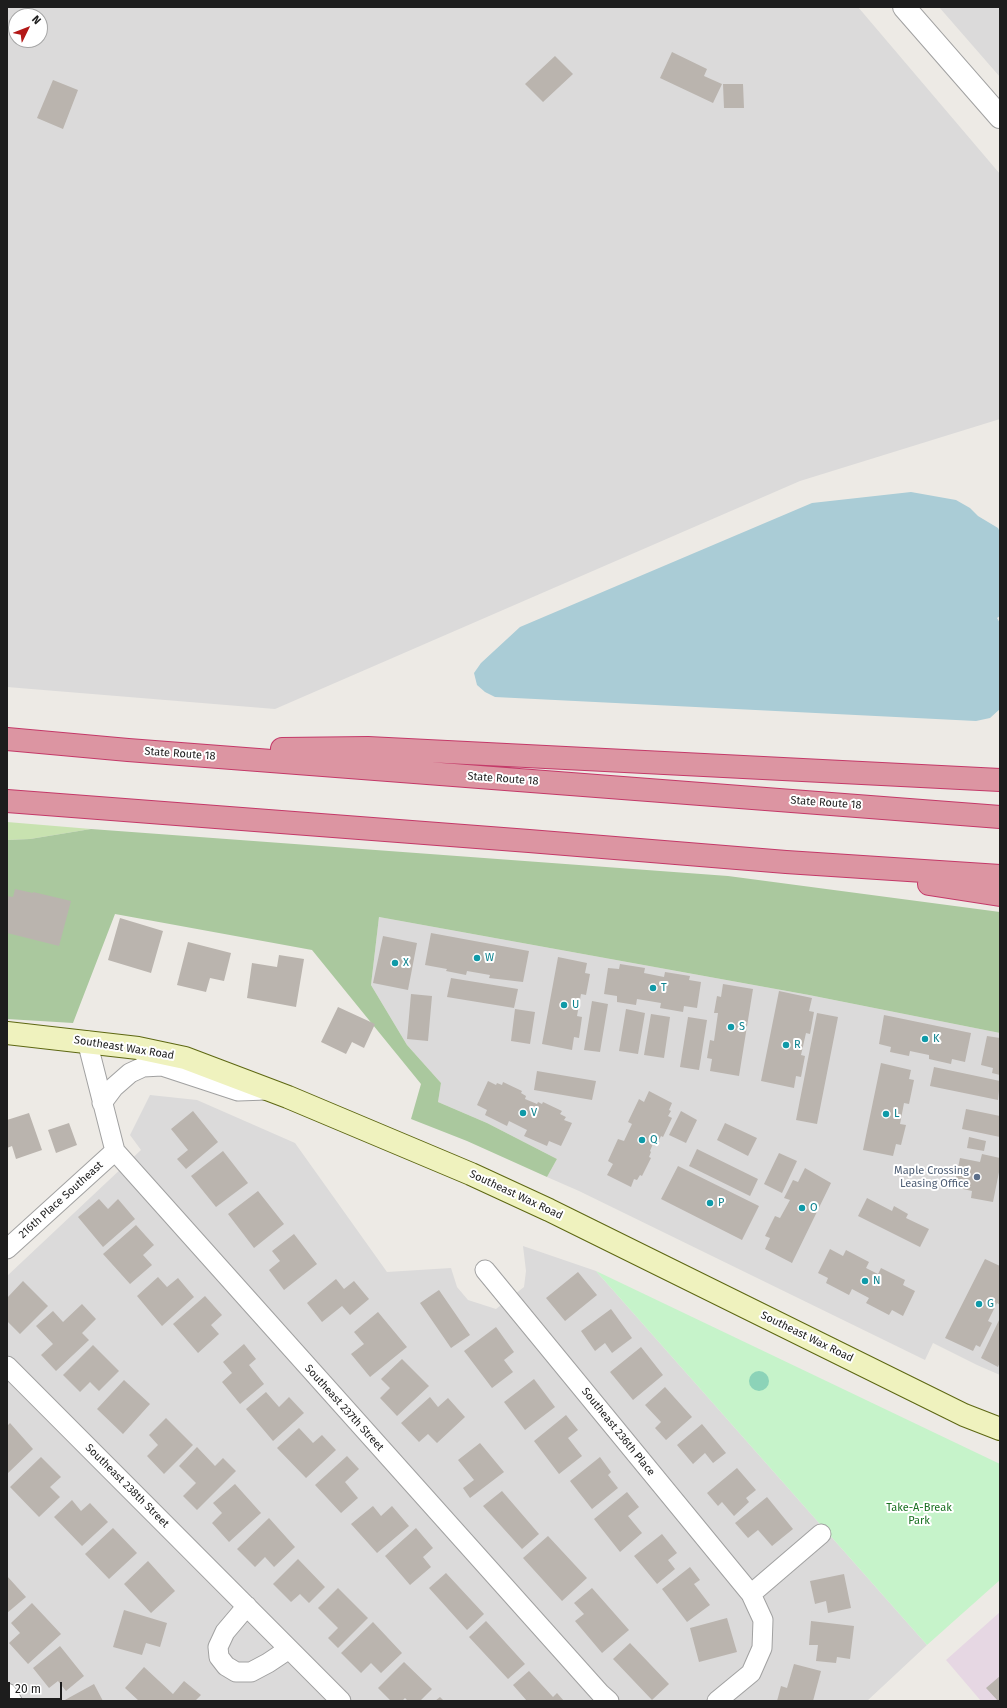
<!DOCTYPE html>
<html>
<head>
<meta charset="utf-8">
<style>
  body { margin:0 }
  #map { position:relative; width:1007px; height:1708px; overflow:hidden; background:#edeae5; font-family:"Fira Sans",sans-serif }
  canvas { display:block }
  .frame { position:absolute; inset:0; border:8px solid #1d1d1d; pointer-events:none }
  .north { position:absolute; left:8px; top:8px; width:40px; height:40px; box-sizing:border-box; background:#fff; border:1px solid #a5a5a5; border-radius:50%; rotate:47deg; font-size:11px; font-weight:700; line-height:16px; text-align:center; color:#1d1d1d }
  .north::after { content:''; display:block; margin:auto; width:14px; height:18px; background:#b31817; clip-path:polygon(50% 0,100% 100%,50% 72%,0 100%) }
  .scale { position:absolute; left:8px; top:1682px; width:54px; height:18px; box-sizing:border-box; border:2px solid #1d1d1d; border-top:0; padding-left:5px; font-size:12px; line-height:14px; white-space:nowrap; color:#1d1d1d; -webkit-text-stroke:3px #fff; paint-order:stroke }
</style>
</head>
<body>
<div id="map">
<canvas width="1007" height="1708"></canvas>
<div class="frame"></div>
<div class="north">N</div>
<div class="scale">20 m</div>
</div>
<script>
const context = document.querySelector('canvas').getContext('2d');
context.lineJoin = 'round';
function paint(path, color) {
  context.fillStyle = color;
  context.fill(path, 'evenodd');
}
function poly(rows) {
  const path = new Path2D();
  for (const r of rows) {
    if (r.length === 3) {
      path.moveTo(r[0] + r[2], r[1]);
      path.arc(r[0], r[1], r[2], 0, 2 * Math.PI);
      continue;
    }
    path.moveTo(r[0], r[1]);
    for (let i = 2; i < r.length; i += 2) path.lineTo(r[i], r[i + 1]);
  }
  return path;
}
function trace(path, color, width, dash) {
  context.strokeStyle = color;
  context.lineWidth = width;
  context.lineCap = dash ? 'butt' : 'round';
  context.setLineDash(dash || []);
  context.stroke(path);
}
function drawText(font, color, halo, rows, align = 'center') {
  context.font = font + ' "Fira Sans",sans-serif';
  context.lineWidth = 4;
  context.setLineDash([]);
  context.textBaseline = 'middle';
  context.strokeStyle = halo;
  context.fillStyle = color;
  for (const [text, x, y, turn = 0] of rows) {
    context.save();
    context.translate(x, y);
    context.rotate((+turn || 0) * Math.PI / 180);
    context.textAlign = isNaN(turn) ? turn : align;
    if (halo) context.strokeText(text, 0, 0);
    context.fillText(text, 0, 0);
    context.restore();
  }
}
paint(poly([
  [7,7,858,7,1000,174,1000,419,800,481,275,709,7,687],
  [16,16,40,16,40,40,16,40],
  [939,7,1000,7,1000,77],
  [379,917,809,995,1000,1033,1000,1375,977,1365,933,1343,925,1360,579,1191,547,1177,557,1159,487,1123,438,1102,441,1083,407,1045,371,985],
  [150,1095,197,1100,295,1143,387,1272,451,1268,457,1287,468,1300,496,1309,524,1287,526,1271,523,1246,596,1271,927,1645,867,1701,7,1701,7,1276,141,1150,130,1135]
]), '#dbdada');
paint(poly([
  [1000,1612,1000,1701,981,1701,946,1660]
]), '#e6d7e3');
paint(poly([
  [7,822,91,829,30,839,7,840]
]), '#c8e2b0');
paint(poly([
  [91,829,728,876,1000,912,1000,1033,809,995,379,917,371,985,407,1045,441,1083,438,1102,487,1123,557,1159,547,1177,467,1141,411,1119,421,1084,312,950,115,914,73,1023,7,1019,7,840,30,839]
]), '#aac89e');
paint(poly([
  [596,1271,1000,1464,1000,1580,927,1645]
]), '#c6f3ca');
paint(poly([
  [759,1381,10]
]), '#8cd3b8');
paint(poly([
  [911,492,956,500,970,508,978,516,998,528,1000,532,1000,616,997,618,1000,623,1000,709,990,718,976,721,495,697,485,692,477,685,474,673,481,663,520,627,812,503]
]), '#aaccd6');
paint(poly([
  [672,52,707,69,704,76,722,84,713,103,660,78],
  [555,56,573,74,543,102,525,84],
  [53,80,78,90,63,129,37,118],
  [723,84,743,84,744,108,724,108],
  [15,889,33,893,33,892,71,901,59,946,7,933,7,896,13,897],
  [120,918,163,931,151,973,108,960],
  [431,933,529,951,523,982,489,978,490,975,467,971,466,975,446,971,447,969,425,965],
  [383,936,417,943,408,990,373,983],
  [188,942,231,953,224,981,210,978,206,992,177,985],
  [279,955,304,959,296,1007,247,998,252,963,277,967],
  [558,957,587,963,585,973,590,974,586,995,581,994,577,1016,582,1017,579,1038,574,1037,572,1050,542,1044],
  [620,964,645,968,644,973,664,977,665,972,690,976,689,980,701,982,697,1008,684,1006,683,1012,660,1008,661,1003,637,999,636,1005,617,1002,617,996,604,994,608,968,619,969],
  [451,978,518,989,514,1008,447,997],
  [723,984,753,989,739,1076,710,1071,712,1059,707,1058,710,1040,714,1041,718,1013,714,1013,717,996,721,997],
  [779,991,812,998,809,1011,814,1012,810,1034,806,1033,801,1055,805,1056,801,1077,796,1076,794,1088,761,1081],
  [411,994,432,996,428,1041,407,1039],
  [592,1001,608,1004,600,1052,584,1050],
  [338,1007,375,1024,364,1048,352,1042,346,1054,321,1042],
  [515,1009,535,1012,530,1044,511,1041],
  [626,1009,645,1013,638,1054,619,1051],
  [817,1013,838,1017,817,1124,796,1120],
  [651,1014,670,1017,664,1058,644,1055],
  [884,1015,971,1033,965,1062,952,1059,951,1064,929,1059,929,1055,910,1051,909,1056,890,1052,891,1047,879,1044],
  [688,1017,707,1020,699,1070,680,1067],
  [987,1036,1000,1038,1000,1075,992,1073,993,1068,981,1065],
  [881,1063,911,1070,909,1079,914,1080,909,1104,904,1103,900,1124,906,1125,901,1145,896,1144,893,1156,863,1150],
  [934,1067,1000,1081,998,1100,930,1086],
  [537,1071,596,1081,592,1100,534,1090],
  [488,1081,496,1085,497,1083,502,1085,503,1082,522,1091,521,1093,526,1096,525,1099,537,1104,538,1102,542,1104,543,1102,562,1111,560,1114,566,1117,564,1120,572,1123,561,1146,549,1141,547,1146,524,1136,527,1130,509,1121,507,1126,485,1115,487,1110,477,1105],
  [649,1091,672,1103,669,1110,671,1111,668,1116,672,1118,663,1137,661,1136,658,1142,654,1141,650,1151,651,1152,649,1157,651,1158,642,1176,640,1175,637,1180,634,1179,631,1187,607,1175,613,1164,608,1161,618,1139,624,1141,632,1124,628,1122,639,1099,644,1102],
  [966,1109,1000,1116,1000,1137,962,1129],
  [193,1111,218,1142,186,1169,177,1159,188,1150,171,1129],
  [681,1111,697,1120,686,1143,669,1135],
  [29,1113,42,1150,16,1159,12,1146,7,1148,7,1120],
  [69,1123,77,1145,56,1153,48,1130],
  [725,1123,757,1138,748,1156,717,1140],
  [969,1137,986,1141,984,1151,967,1148],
  [697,1149,758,1179,750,1196,689,1166],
  [223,1151,248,1183,216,1207,191,1176],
  [779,1153,797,1161,782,1193,764,1184],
  [982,1154,1000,1158,1000,1167,993,1202,971,1198,972,1191,954,1187,960,1158,980,1162],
  [678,1166,759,1206,742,1240,661,1199],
  [805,1168,831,1183,792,1263,765,1249,770,1238,765,1236,775,1216,780,1218,790,1200,784,1198,793,1180,798,1182],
  [258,1191,284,1224,254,1248,228,1214],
  [867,1198,892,1211,894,1206,908,1214,906,1218,929,1229,920,1247,858,1216],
  [99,1199,108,1209,118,1199,135,1219,103,1247,78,1217],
  [136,1225,154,1245,143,1255,152,1265,130,1284,103,1254],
  [294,1234,317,1264,284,1290,269,1270,280,1261,272,1251],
  [830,1249,843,1256,846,1250,869,1262,866,1268,878,1274,881,1268,905,1280,903,1285,915,1291,903,1316,892,1310,889,1315,866,1303,869,1298,852,1289,849,1295,826,1283,828,1278,818,1273],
  [985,1259,1000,1266,1000,1305,997,1303,988,1321,992,1323,980,1347,976,1345,973,1351,945,1338],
  [578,1272,597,1295,565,1321,546,1298],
  [158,1277,167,1287,178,1278,194,1297,162,1326,137,1296],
  [336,1279,344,1289,354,1281,369,1299,350,1315,342,1306,322,1322,307,1303],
  [23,1281,48,1306,20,1334,7,1321,7,1298],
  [439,1290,470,1335,451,1348,420,1303],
  [205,1296,222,1315,211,1325,219,1334,198,1353,173,1324],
  [82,1304,96,1319,82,1333,89,1340,56,1371,41,1355,53,1344,36,1326,53,1311,63,1322],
  [611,1309,632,1338,612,1353,605,1343,595,1351,581,1331],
  [378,1312,407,1347,370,1377,351,1354,364,1344,354,1332],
  [1000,1318,1000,1362,998,1367,981,1358],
  [496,1327,514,1352,504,1360,513,1372,492,1388,464,1351],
  [244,1344,256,1359,249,1365,264,1384,240,1404,222,1382,232,1373,223,1362],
  [93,1345,119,1371,99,1391,90,1382,80,1392,63,1375],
  [641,1347,663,1375,633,1400,610,1372],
  [402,1359,429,1386,397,1416,380,1398,390,1388,381,1379],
  [534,1379,555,1407,525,1430,504,1402],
  [124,1380,150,1404,123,1434,97,1409],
  [665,1387,692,1417,666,1440,655,1428,661,1422,645,1405],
  [266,1392,279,1407,289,1397,304,1413,273,1441,246,1409],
  [430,1397,438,1407,448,1398,465,1417,437,1443,428,1434,419,1442,401,1423],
  [566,1415,578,1430,568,1438,582,1456,559,1474,534,1441],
  [166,1418,193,1445,164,1474,147,1456,158,1445,149,1435],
  [10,1423,33,1449,7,1474,7,1426],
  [702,1424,726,1453,713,1463,705,1453,693,1464,677,1445],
  [299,1428,313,1443,322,1435,336,1450,306,1478,277,1448],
  [480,1443,504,1472,470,1498,463,1488,474,1480,458,1460],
  [197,1447,215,1466,223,1458,236,1471,197,1510,183,1496,196,1483,179,1466],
  [347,1456,359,1469,345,1482,358,1498,341,1513,315,1485],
  [41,1457,61,1477,50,1487,60,1497,39,1517,10,1487],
  [600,1457,611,1472,608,1475,618,1488,592,1509,570,1481],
  [737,1468,756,1490,746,1498,749,1502,734,1516,722,1502,718,1506,707,1493],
  [235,1484,261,1513,229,1542,212,1523,222,1513,213,1503],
  [502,1491,539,1534,522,1549,483,1506],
  [627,1492,639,1507,628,1516,642,1533,620,1552,594,1519],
  [767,1497,793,1529,772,1546,758,1530,748,1538,735,1523],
  [72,1500,81,1511,90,1503,108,1522,82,1546,54,1517],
  [373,1506,381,1516,392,1506,409,1526,377,1553,351,1524],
  [269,1518,295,1547,274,1567,265,1557,255,1567,237,1549],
  [113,1528,137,1553,109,1579,85,1554],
  [416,1528,433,1548,423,1557,431,1567,410,1585,385,1556],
  [662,1534,677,1553,668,1560,675,1569,657,1584,634,1556],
  [548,1536,587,1578,562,1601,523,1558],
  [298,1559,325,1587,309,1603,300,1594,291,1602,273,1584],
  [148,1561,175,1591,151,1613,124,1584],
  [690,1567,700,1580,694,1584,710,1605,687,1622,662,1589],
  [446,1573,484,1614,467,1630,429,1588],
  [844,1574,851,1608,828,1613,826,1601,815,1604,810,1581],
  [7,1576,26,1597,7,1613],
  [338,1588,368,1618,338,1648,328,1638,338,1628,318,1608],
  [592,1588,629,1630,602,1653,575,1621,584,1614,574,1603],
  [32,1603,61,1634,28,1664,9,1643,20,1633,11,1623],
  [124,1610,167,1623,160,1647,146,1643,142,1655,113,1647],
  [727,1618,737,1652,699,1662,690,1628],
  [486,1621,525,1664,508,1679,469,1637],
  [811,1621,854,1626,850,1659,837,1657,836,1663,816,1661,818,1645,809,1645],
  [373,1622,402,1653,381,1673,371,1663,361,1673,341,1653],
  [630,1643,669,1684,652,1700,613,1659],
  [60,1646,84,1676,66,1691,58,1681,49,1688,33,1668],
  [404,1662,432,1689,420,1701,408,1701,405,1698,402,1701,391,1701,378,1688],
  [794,1664,821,1671,813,1701,777,1701,781,1686,787,1688],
  [144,1667,173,1694,184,1681,201,1695,195,1701,139,1701,125,1688],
  [529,1671,553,1697,557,1693,564,1701,527,1701,513,1685],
  [1000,1676,1000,1701,998,1701,986,1688],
  [94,1684,103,1701,63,1701],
  [440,1697,444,1701,435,1701]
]), '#bab4ae');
const minor = poly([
  [87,1041,115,1151,600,1693,609,1701],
  [102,1103,114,1087,130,1073,143,1067,162,1066,238,1091,267,1090],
  [7,1249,115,1151],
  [485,1270,751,1594,763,1620,762,1648,751,1673,717,1701],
  [7,1366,341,1701],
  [751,1594,821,1534],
  [247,1606,225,1632,218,1647,219,1657,226,1666,236,1672,251,1672,268,1663,289,1649],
  [7,1693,12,1701]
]);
const tertiary = poly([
  [904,7,1000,117]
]);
const secondary = poly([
  [7,1033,138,1048,185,1058,288,1097,471,1174,549,1210,964,1415,1000,1429]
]);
const motorway = poly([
  [7,739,128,750,1000,817],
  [282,749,368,748,1000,780],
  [7,801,529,841,786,862,1000,876],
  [929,884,1000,895]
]);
trace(minor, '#a1a1a1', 21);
trace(tertiary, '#a1a1a1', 24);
trace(secondary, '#5d6712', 24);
trace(motorway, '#c43968', 24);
trace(minor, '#fff', 19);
trace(tertiary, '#fff', 22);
trace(secondary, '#eff2be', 22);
trace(motorway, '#dc95a2', 22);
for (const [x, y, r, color] of [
  [477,958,4,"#0f9aa8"],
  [395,963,4,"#0f9aa8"],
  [653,988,4,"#0f9aa8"],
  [564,1005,4,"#0f9aa8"],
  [731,1027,4,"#0f9aa8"],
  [925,1039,4,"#0f9aa8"],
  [786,1045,4,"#0f9aa8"],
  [523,1113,4,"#0f9aa8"],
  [886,1114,4,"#0f9aa8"],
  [642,1140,4,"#0f9aa8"],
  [977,1177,4,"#5c6f8a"],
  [710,1203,4,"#0f9aa8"],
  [802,1208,4,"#0f9aa8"],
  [865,1281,4,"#0f9aa8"],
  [979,1304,4,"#0f9aa8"]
]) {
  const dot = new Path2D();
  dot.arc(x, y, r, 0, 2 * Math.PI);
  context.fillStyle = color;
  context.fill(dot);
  trace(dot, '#fff', 1.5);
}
drawText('11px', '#1d1d1d', '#fff', [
  ["State Route 18",180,754,4],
  ["State Route 18",503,779,4],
  ["State Route 18",826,803,4],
  ["Southeast Wax Road",124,1048,9],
  ["Southeast Wax Road",516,1195,25],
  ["216th Place Southeast",61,1200,-42],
  ["Southeast Wax Road",807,1337,26],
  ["Southeast 237th Street",344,1408,48],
  ["Southeast 236th Place",618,1432,51],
  ["Southeast 238th Street",127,1486,45]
]);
drawText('11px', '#0d838f', '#fff', [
  ["W",485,958],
  ["X",403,963],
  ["T",661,988],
  ["U",572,1005],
  ["S",739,1027],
  ["K",933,1039],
  ["R",794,1045],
  ["V",531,1113],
  ["L",894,1114],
  ["Q",650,1140],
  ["P",718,1203],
  ["O",810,1208],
  ["N",873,1281],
  ["G",987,1304]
], 'left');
drawText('11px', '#4e5e75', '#fff', [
  ["Maple Crossing",969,1171],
  ["Leasing Office",969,1184]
], 'right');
drawText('11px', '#186f20', '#fff', [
  ["Take-A-Break",919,1508],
  ["Park",919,1521]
]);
</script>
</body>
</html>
